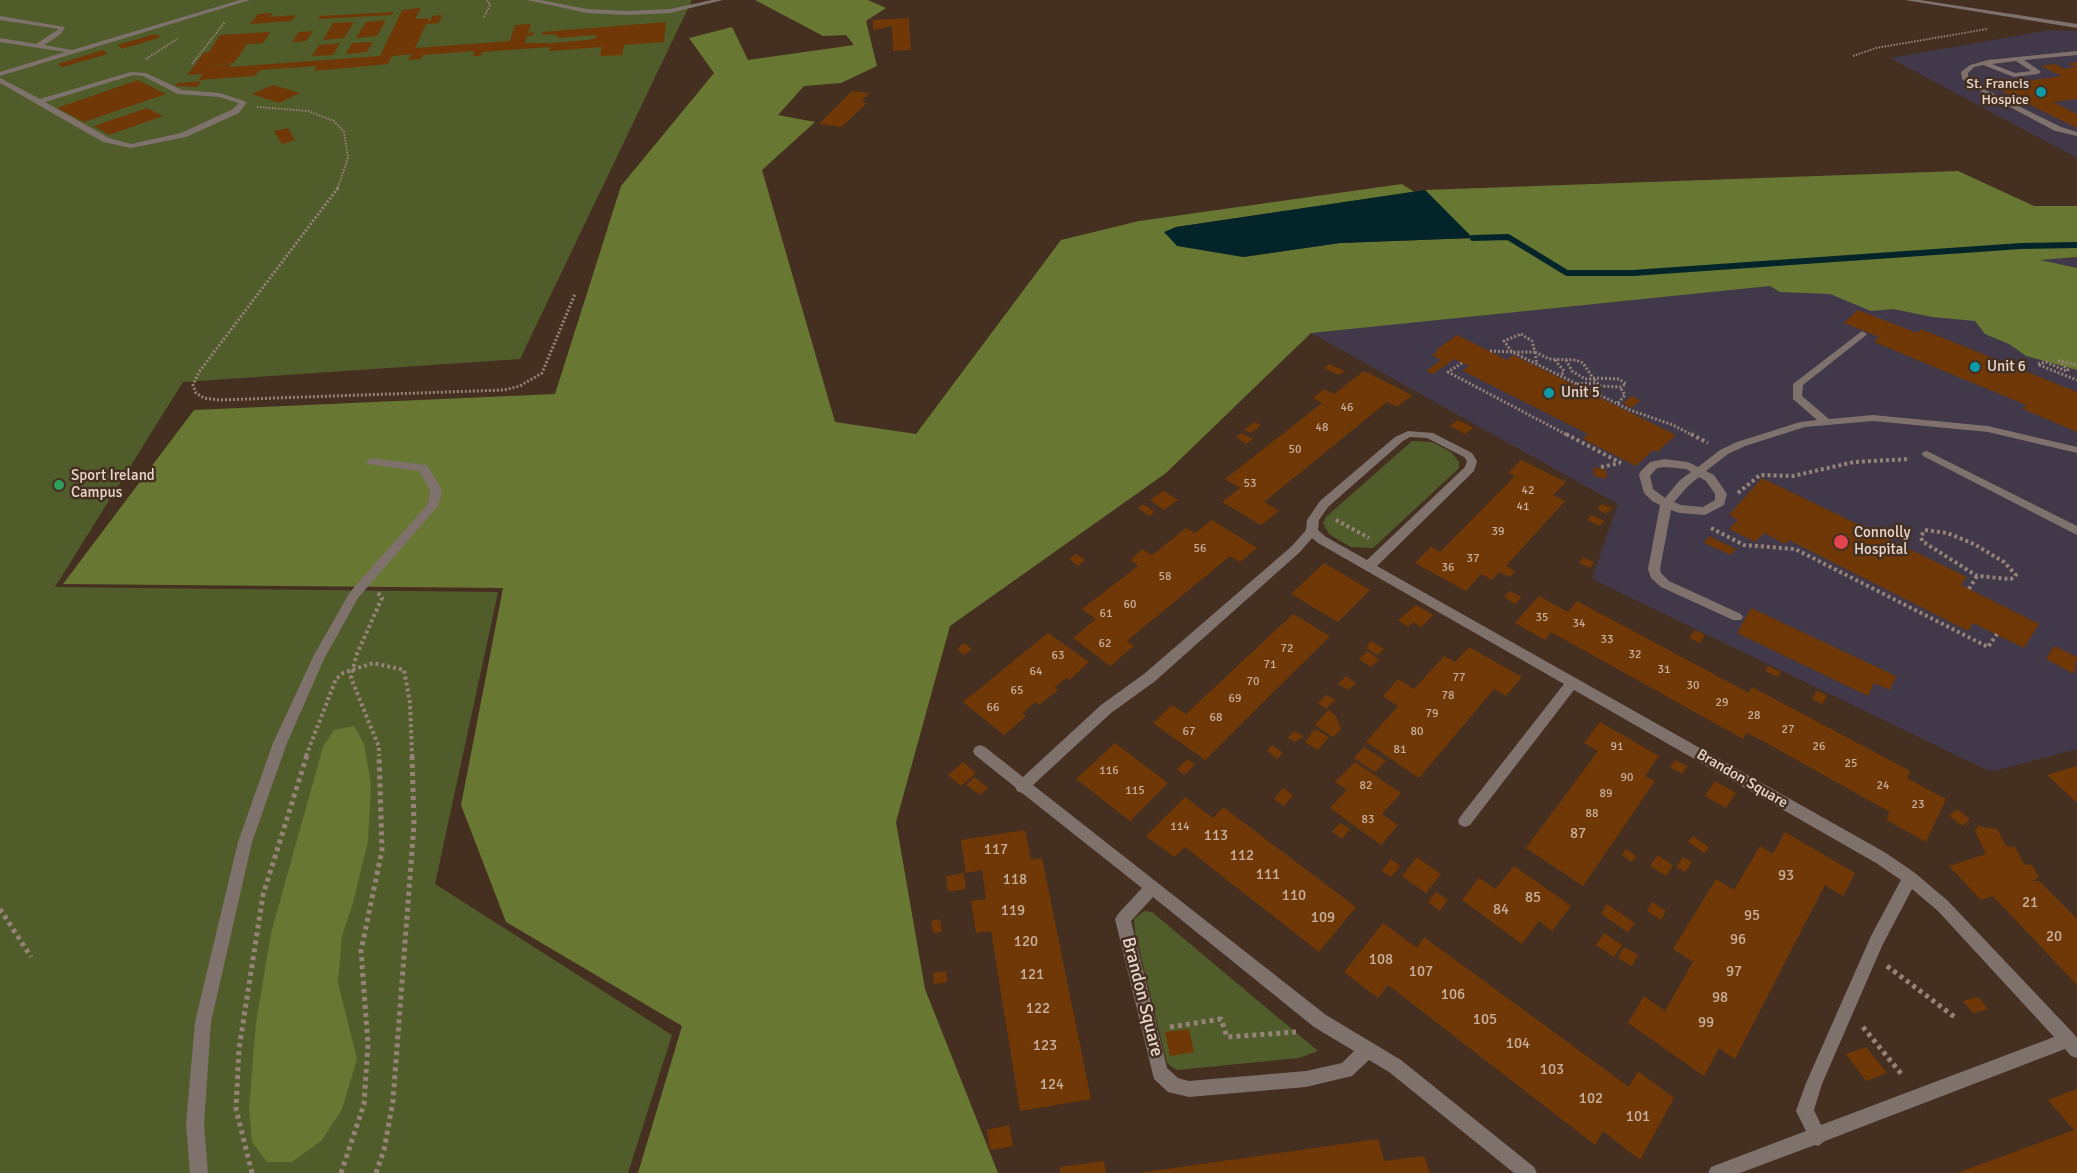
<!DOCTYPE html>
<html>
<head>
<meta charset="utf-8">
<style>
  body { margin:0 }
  canvas { display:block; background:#452f20 }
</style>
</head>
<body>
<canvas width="2077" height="1173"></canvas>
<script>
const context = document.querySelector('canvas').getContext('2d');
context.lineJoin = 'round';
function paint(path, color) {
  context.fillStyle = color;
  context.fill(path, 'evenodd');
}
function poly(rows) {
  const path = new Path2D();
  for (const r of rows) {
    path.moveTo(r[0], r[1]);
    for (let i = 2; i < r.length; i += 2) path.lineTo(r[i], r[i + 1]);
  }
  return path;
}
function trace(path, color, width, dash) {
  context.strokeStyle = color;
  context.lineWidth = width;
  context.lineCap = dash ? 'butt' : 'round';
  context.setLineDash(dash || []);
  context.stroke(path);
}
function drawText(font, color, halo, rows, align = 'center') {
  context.font = font + ' Signika,sans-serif';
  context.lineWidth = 5;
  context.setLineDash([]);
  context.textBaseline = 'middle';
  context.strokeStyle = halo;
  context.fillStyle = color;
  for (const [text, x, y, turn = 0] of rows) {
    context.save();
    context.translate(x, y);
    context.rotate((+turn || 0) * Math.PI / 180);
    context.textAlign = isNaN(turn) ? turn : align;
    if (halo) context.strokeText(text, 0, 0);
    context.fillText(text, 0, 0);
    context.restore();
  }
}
paint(poly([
  [2050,30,2077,31,2077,158,1890,58],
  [2077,257,2077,749,1994,771,1985,769,1592,579,1618,504,1311,333,1476,301]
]), '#413849');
paint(poly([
  [0,0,692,0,520,359,183,382,55,587,498,592,435,884,672,1035,628,1173,0,1173],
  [1412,441,1432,442,1451,452,1459,462,1459,468,1373,548,1351,547,1329,534,1323,523,1326,517],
  [1144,911,1152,912,1318,1051,1299,1058,1177,1070,1172,1067,1167,1063,1135,932,1134,919]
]), '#515c2b');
paint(poly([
  [755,0,868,0,886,8,866,21,877,66,841,83,804,86,778,115,815,122,762,170,835,422,916,434,1061,240,1139,221,1402,184,1414,192,1176,227,1243,257,1340,243,1472,238,1425,190,1958,171,2034,206,2077,206,2077,257,2040,260,2077,268,2077,370,2026,356,2009,344,1985,334,1975,321,1932,317,1893,309,1871,311,1830,294,1780,292,1770,286,1311,333,1166,473,950,626,896,822,925,989,998,1173,638,1173,682,1026,506,922,461,805,503,588,63,584,194,410,555,394,621,186,714,73,689,38,732,27,748,60,854,45,846,35,823,36],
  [354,726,364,744,371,784,368,841,353,903,342,936,338,983,357,1059,342,1109,322,1140,292,1162,267,1162,252,1142,249,1108,256,1023,271,933,323,747,334,730]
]), '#687732');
paint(poly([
  [1425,190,1473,238,1340,243,1243,257,1177,246,1164,232,1176,227]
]), '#032529');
trace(poly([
  [1473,238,1508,237,1567,273,1633,273,2021,246,2077,245]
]), '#032529', 6);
paint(poly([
  [421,8,415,19,429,18,428,21,430,21,432,16,442,15,439,23,426,24,415,48,510,41,515,25,531,24,528,33,534,32,533,35,527,36,525,43,553,43,587,40,596,38,596,35,557,38,558,35,542,34,542,32,666,22,664,42,624,45,622,55,600,56,602,47,549,51,550,47,482,52,481,56,473,56,474,51,423,55,421,59,407,60,413,54,392,56,388,64,314,71,317,66,260,70,255,76,198,80,203,74,187,75,204,53,209,52,220,35,270,32,263,43,247,44,234,63,202,66,231,64,229,67,380,56,402,10],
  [394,12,392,15,318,19,320,16],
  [273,13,269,17,296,15,291,21,250,24,258,14],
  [909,18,911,50,893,51,892,26,873,30,873,20],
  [386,20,377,36,356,38,366,22],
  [354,22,344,38,323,40,333,23],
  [313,31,306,41,292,42,299,32],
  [155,34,161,37,122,49,117,45],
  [373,42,367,52,346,54,352,43],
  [340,43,333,55,312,56,319,45],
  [103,50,108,54,62,67,58,64],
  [2077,62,2077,99,2053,102,2077,114,2077,128,1992,86,2062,76,2041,66,2055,64,2064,69,2075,67,2068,64],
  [138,80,166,94,84,122,57,108],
  [201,81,197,87,175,86,178,83],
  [273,85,300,93,279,103,252,94],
  [852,91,869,93,861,102,867,103,842,127,819,124],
  [147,108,163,116,109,135,94,126],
  [288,128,295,140,282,144,274,131],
  [1858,310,1917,333,1921,329,2077,392,2077,432,2023,409,2026,405,1874,342,1879,337,1844,323],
  [1457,335,1507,360,1513,355,1676,435,1657,452,1653,450,1636,466,1583,439,1588,434,1463,371,1469,366,1454,359,1433,374,1426,371,1441,360,1432,355,1438,351,1436,350],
  [1329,364,1345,371,1339,375,1324,368],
  [1364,371,1412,395,1397,407,1387,402,1264,502,1279,511,1261,525,1222,502,1240,488,1225,479,1322,403,1313,398,1324,389,1334,394],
  [1632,396,1640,401,1631,408,1623,403],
  [1458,420,1473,428,1465,434,1450,426],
  [1254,422,1261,425,1251,433,1244,430],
  [1241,433,1253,439,1246,444,1236,437],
  [1521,460,1566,482,1553,495,1565,501,1506,566,1515,571,1510,577,1499,572,1492,580,1481,574,1466,591,1415,563,1431,547,1440,552,1515,476,1508,473],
  [1593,467,1606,470,1607,479,1594,476],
  [1762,478,1967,577,1961,585,2039,624,2024,648,1973,623,1968,631,1789,540,1785,544,1764,533,1755,542,1729,529,1738,520,1729,515],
  [1163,491,1178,500,1164,510,1150,500],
  [1143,504,1155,512,1149,516,1138,508],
  [1602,504,1612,508,1606,514,1597,509],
  [1592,515,1604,521,1600,526,1587,520],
  [1212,520,1257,548,1240,562,1230,556,1127,641,1134,646,1110,666,1073,638,1096,619,1082,609,1138,566,1131,560,1142,549,1152,555,1186,528,1195,533],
  [1709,536,1736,549,1731,555,1704,543],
  [1076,554,1085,560,1078,566,1069,559],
  [1583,557,1594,562,1590,568,1579,563],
  [1324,563,1370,590,1338,622,1291,594],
  [1510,591,1522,597,1515,604,1504,597],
  [1539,596,1568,612,1577,601,1749,693,1752,687,1910,771,1907,778,1946,799,1926,842,1886,820,1890,812,1761,740,1747,733,1743,739,1551,632,1545,640,1515,623],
  [1416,605,1433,615,1421,627,1413,622,1408,627,1398,620],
  [1751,608,1896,676,1890,690,1874,683,1868,696,1737,633],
  [1293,614,1330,636,1205,760,1153,723,1172,705,1186,714],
  [1695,630,1705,635,1700,643,1689,638],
  [1048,633,1089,662,1069,680,1066,678,1055,687,1058,690,1039,705,1035,702,1023,713,1026,716,1004,735,963,702],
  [1371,641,1384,649,1378,655,1366,648],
  [964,643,972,649,964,655,957,649],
  [2054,646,2077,657,2074,674,2046,659],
  [1469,647,1522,677,1506,696,1494,689,1419,778,1366,742,1398,706,1383,696,1398,679,1414,689,1444,656,1455,662],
  [1367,651,1379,659,1371,667,1359,659],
  [1768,666,1781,672,1778,677,1765,671],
  [1346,676,1356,683,1348,690,1338,684],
  [1817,691,1827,696,1822,704,1812,699],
  [1326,695,1335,700,1326,709,1318,703],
  [1328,710,1336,716,1341,729,1333,737,1315,725],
  [1600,722,1659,756,1645,776,1655,781,1583,886,1526,848,1598,751,1584,743],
  [1315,729,1329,737,1318,750,1305,742],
  [1294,731,1304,736,1295,742,1288,738],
  [1115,743,1168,783,1130,821,1076,779],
  [1272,745,1283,753,1277,759,1267,751],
  [1364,747,1386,761,1375,772,1354,758],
  [1188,759,1195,765,1184,775,1177,769],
  [1675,760,1687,766,1682,774,1670,767],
  [963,762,976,773,961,786,948,775],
  [1355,762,1401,793,1382,814,1398,825,1381,845,1330,808,1347,790,1335,782],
  [2077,766,2077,801,2075,801,2047,775],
  [974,777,988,788,980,795,966,785],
  [1715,781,1736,793,1726,808,1705,796],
  [1283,788,1293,795,1284,806,1274,799],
  [1185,797,1213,818,1223,807,1356,907,1319,952,1185,847,1174,857,1146,836],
  [1957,809,1970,819,1963,826,1949,816],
  [1340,823,1350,829,1342,839,1332,832],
  [1978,826,1997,829,2006,846,2015,847,2024,864,2032,865,2039,878,2031,881,2039,881,2077,919,2077,985,1993,896,1981,900,1949,866,1986,854,1975,831],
  [1025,830,1031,860,1042,858,1091,1099,1020,1111,991,931,976,933,971,901,986,899,982,870,966,873,961,840],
  [1785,832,1855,873,1843,896,1825,885,1735,1059,1719,1048,1704,1076,1628,1023,1644,996,1665,1011,1693,962,1673,949,1716,879,1734,890,1760,846,1773,854],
  [1693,836,1709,847,1704,853,1688,842],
  [1626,849,1636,856,1632,862,1622,855],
  [1657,855,1673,865,1666,876,1650,866],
  [1417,857,1441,874,1426,893,1402,876],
  [1683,857,1692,862,1685,872,1676,867],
  [1391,859,1400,866,1391,877,1382,871],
  [1514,866,1571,906,1552,931,1539,921,1522,944,1462,900,1479,878,1495,889],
  [964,873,966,889,948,892,946,876],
  [1436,892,1448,900,1440,911,1428,902],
  [1652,902,1666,911,1661,920,1647,911],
  [1607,904,1635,923,1628,932,1601,914],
  [940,919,942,932,933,933,931,921],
  [1383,923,1417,948,1424,937,1629,1087,1638,1071,1674,1098,1640,1160,1603,1131,1595,1145,1388,985,1378,998,1344,972],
  [1604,933,1622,945,1614,957,1596,945],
  [1624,947,1638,955,1632,966,1618,958],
  [946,971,947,982,934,984,933,973],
  [1978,997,1988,1009,1973,1013,1963,1001],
  [1189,1029,1194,1052,1170,1056,1165,1032],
  [1866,1047,1887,1073,1866,1081,1846,1054],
  [2077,1089,2077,1173,1957,1173,2074,1130,2048,1100],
  [1009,1125,1013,1146,990,1150,987,1130],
  [1378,1139,1384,1161,1424,1156,1430,1173,1138,1173],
  [1104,1161,1106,1173,1060,1173,1060,1167]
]), '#6f3806');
trace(poly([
  [484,17,490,5,487,0],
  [1853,56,1876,48,1987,29],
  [146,59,177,39],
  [192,64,225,22],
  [257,107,308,111,334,121,344,132,348,158,337,190]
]), '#958377', 2, [1.5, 1.5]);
trace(poly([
  [338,188,199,372,193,385,196,393,204,398,219,400,504,390,520,386,542,373,575,294],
  [1521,334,1532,341,1535,352,1512,352,1504,341,1521,334],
  [1490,351,1512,352,1630,410,1673,425,1694,436],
  [1535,352,1549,359,1576,360,1583,363,1593,378],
  [1535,352,1537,364],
  [1555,360,1564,371,1561,376],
  [1566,360,1572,371,1585,379,1594,379],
  [1462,363,1448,372,1569,436],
  [2038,364,2046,362,2066,371,2068,370,2059,361,2077,365],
  [2039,365,2077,380],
  [1593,378,1619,379,1626,384,1620,387,1600,386,1593,378],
  [1577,384,1597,383],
  [1618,403,1625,395,1620,387]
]), '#958377', 3, [2, 2]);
trace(poly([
  [1566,434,1621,463],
  [1691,434,1708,443],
  [1601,467,1620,463],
  [1738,493,1760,475,1793,476,1854,462,1910,459],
  [1336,520,1369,538],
  [1711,528,1744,545,1795,549,1988,647,1997,634],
  [1925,530,1947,533,1974,544,2004,562,2016,575,2011,579,1977,576,1922,541,1921,536,1925,530],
  [1969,589,1977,576],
  [378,593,382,598,356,656,351,678,379,747,379,756],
  [306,756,336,679,343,673,373,663,404,670,410,703,412,756]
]), '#958377', 4, [3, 3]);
trace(poly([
  [0,909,31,957],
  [1887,966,1956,1018],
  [1170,1027,1221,1019,1227,1037,1296,1032],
  [1863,1027,1903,1076],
  [252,1173,236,1109,239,1049,263,895,307,755],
  [341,1173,364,1104,368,1044,361,951,382,850,379,755],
  [376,1173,384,1150,393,1101,414,824,412,755]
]), '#958377', 5, [4, 4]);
paint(poly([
  [240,0,250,0,0,76,0,72,65,52,0,42,0,38,36,44,59,29,0,20,0,16,65,27,61,34,44,45,72,50,240,0],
  [527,0,540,0,587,9,628,11,670,9,712,0,723,0,670,13,628,15,587,13,527,0],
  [1905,0,1920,0,2077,24,2077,28,1905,0],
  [2077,51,2077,55,2024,60,2040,71,2041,72,2038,74,2014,77,1983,65,1974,67,1968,73,1968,78,1982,88,2061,127,2077,132,2077,136,2055,131,1978,90,1962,79,1961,72,1970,65,1988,60,2077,51],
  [2016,61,2031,71,2015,73,1992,64,2016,61],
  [131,72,146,73,182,90,220,93,247,102,239,113,186,137,131,148,103,142,0,83,0,78,2,79,40,99,131,72],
  [133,75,143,76,178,94,219,97,239,103,233,109,181,133,131,144,109,138,45,102,133,75],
  [1862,331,1867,334,1865,336,1803,385,1802,396,1829,419,1873,415,1988,426,2077,447,2077,453,1988,432,1873,421,1805,427,1745,446,1728,454,1706,471,1714,475,1727,494,1724,505,1705,515,1679,513,1671,510,1660,569,1661,573,1669,581,1741,614,1743,617,1741,620,1733,620,1661,587,1651,578,1648,569,1660,505,1652,501,1644,493,1639,475,1640,472,1650,462,1664,459,1688,462,1698,467,1720,450,1737,442,1800,422,1817,420,1793,399,1793,384,1862,331],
  [1664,467,1686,469,1691,472,1680,480,1665,498,1653,489,1650,476,1657,468,1664,467],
  [1699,477,1706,481,1715,494,1715,500,1703,507,1681,505,1674,502,1688,486,1699,477],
  [1927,451,2077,526,2077,535,1923,456,1922,454,1923,452,1927,451],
  [371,458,427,465,442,490,439,505,358,598,324,659,287,743,252,842,211,1022,204,1124,208,1173,190,1173,186,1124,195,1022,238,842,273,743,314,655,350,592,428,504,430,490,419,471,367,464,366,462,371,458]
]), '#7f716c');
paint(poly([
  [1408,431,1433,433,1472,453,1477,461,1474,471,1377,566,1886,853,1915,873,1948,901,2074,1034,2077,1038,2077,1058,2071,1056,2065,1049,1825,1141,1818,1146,1815,1145,1740,1173,1708,1173,1711,1167,1806,1131,1796,1111,1806,1083,1871,936,1901,880,1876,863,1574,690,1470,825,1465,827,1460,825,1458,821,1460,817,1564,684,1318,543,1312,538,1300,552,1154,682,1111,713,1033,785,1326,1015,1401,1060,1534,1167,1537,1173,1514,1173,1389,1072,1369,1060,1352,1076,1306,1087,1189,1097,1168,1092,1154,1079,1115,919,1118,914,1142,888,1022,793,1017,791,1015,787,975,755,973,751,975,747,980,745,985,747,1023,777,1101,705,1144,674,1292,546,1306,530,1307,520,1320,501,1395,437,1408,431],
  [1410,437,1427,438,1464,457,1467,461,1465,467,1367,560,1326,537,1318,530,1319,520,1328,507,1403,441,1410,437],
  [1912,889,1938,911,2054,1037,1821,1125,1814,1110,1822,1084,1882,946,1912,889],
  [1153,897,1314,1027,1354,1051,1342,1063,1306,1071,1189,1081,1178,1078,1167,1068,1131,921,1153,897]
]), '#7f716c');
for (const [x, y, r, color] of [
  [2041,92,6,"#0f9aa8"],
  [1975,367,6,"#0f9aa8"],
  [1549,393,6,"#0f9aa8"],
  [59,485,6,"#2e9e5b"],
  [1841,542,8,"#e0444e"]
]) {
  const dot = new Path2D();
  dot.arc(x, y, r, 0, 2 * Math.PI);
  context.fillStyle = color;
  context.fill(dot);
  trace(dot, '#452f20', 2);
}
drawText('12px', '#c9b09d', null, [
  ["46",1347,408],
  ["48",1322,428],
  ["50",1295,450],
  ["53",1250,484],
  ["42",1528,491],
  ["41",1523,507],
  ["39",1498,532],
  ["56",1200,549],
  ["37",1473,559],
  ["36",1448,568],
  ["58",1165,577],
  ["60",1130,605],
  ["61",1106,614],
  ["35",1542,618],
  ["34",1579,624],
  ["33",1607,640],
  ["62",1105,644],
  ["72",1287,649],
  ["32",1635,655],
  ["63",1058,656],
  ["71",1270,665],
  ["31",1664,670],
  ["64",1036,672],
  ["77",1459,678],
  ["70",1253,682],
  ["30",1693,686],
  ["65",1017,691],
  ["78",1448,696],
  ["69",1235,699],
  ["29",1722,703],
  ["66",993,708],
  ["79",1432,714],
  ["28",1754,716],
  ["68",1216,718],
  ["27",1788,730],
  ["67",1189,732],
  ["80",1417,732],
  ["91",1617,747],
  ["26",1819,747],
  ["81",1400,750],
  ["25",1851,764],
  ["116",1109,771],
  ["90",1627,778],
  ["82",1366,786],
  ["24",1883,786],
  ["115",1135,791],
  ["89",1606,794],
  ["23",1918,805],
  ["88",1592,814],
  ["83",1368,820],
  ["114",1180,827]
]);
drawText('14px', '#e7d8cf', '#452f20', [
  ["St. Francis",2029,84],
  ["Hospice",2029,100]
], 'right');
drawText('15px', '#e7d8cf', '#452f20', [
  ["Unit 6",1987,367],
  ["Unit 5",1561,393],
  ["Sport Ireland",71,476],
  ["Campus",71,493],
  ["Connolly",1854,533],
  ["Hospital",1854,550]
], 'left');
drawText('15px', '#e7d8cf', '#452f20', [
  ["Brandon Square",1742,779,30]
]);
drawText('15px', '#c9b09d', null, [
  ["87",1578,834],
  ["113",1216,836],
  ["117",996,850],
  ["112",1242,856],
  ["111",1268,875],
  ["93",1786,876],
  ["118",1015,880],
  ["110",1294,896],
  ["85",1533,898],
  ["21",2030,903],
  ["84",1501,910],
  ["119",1013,911],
  ["95",1752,916],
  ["109",1323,918],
  ["20",2054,937],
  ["96",1738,940],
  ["120",1026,942],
  ["108",1381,960],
  ["107",1421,972],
  ["97",1734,972],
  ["121",1032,975],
  ["106",1453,995],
  ["98",1720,998],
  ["122",1038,1009],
  ["105",1485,1020],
  ["99",1706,1023],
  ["104",1518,1044],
  ["123",1045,1046],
  ["103",1552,1070],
  ["124",1052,1085],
  ["102",1591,1099],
  ["101",1638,1117]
]);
drawText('18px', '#e7d8cf', '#452f20', [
  ["Brandon Square",1142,997,76]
]);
</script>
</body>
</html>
